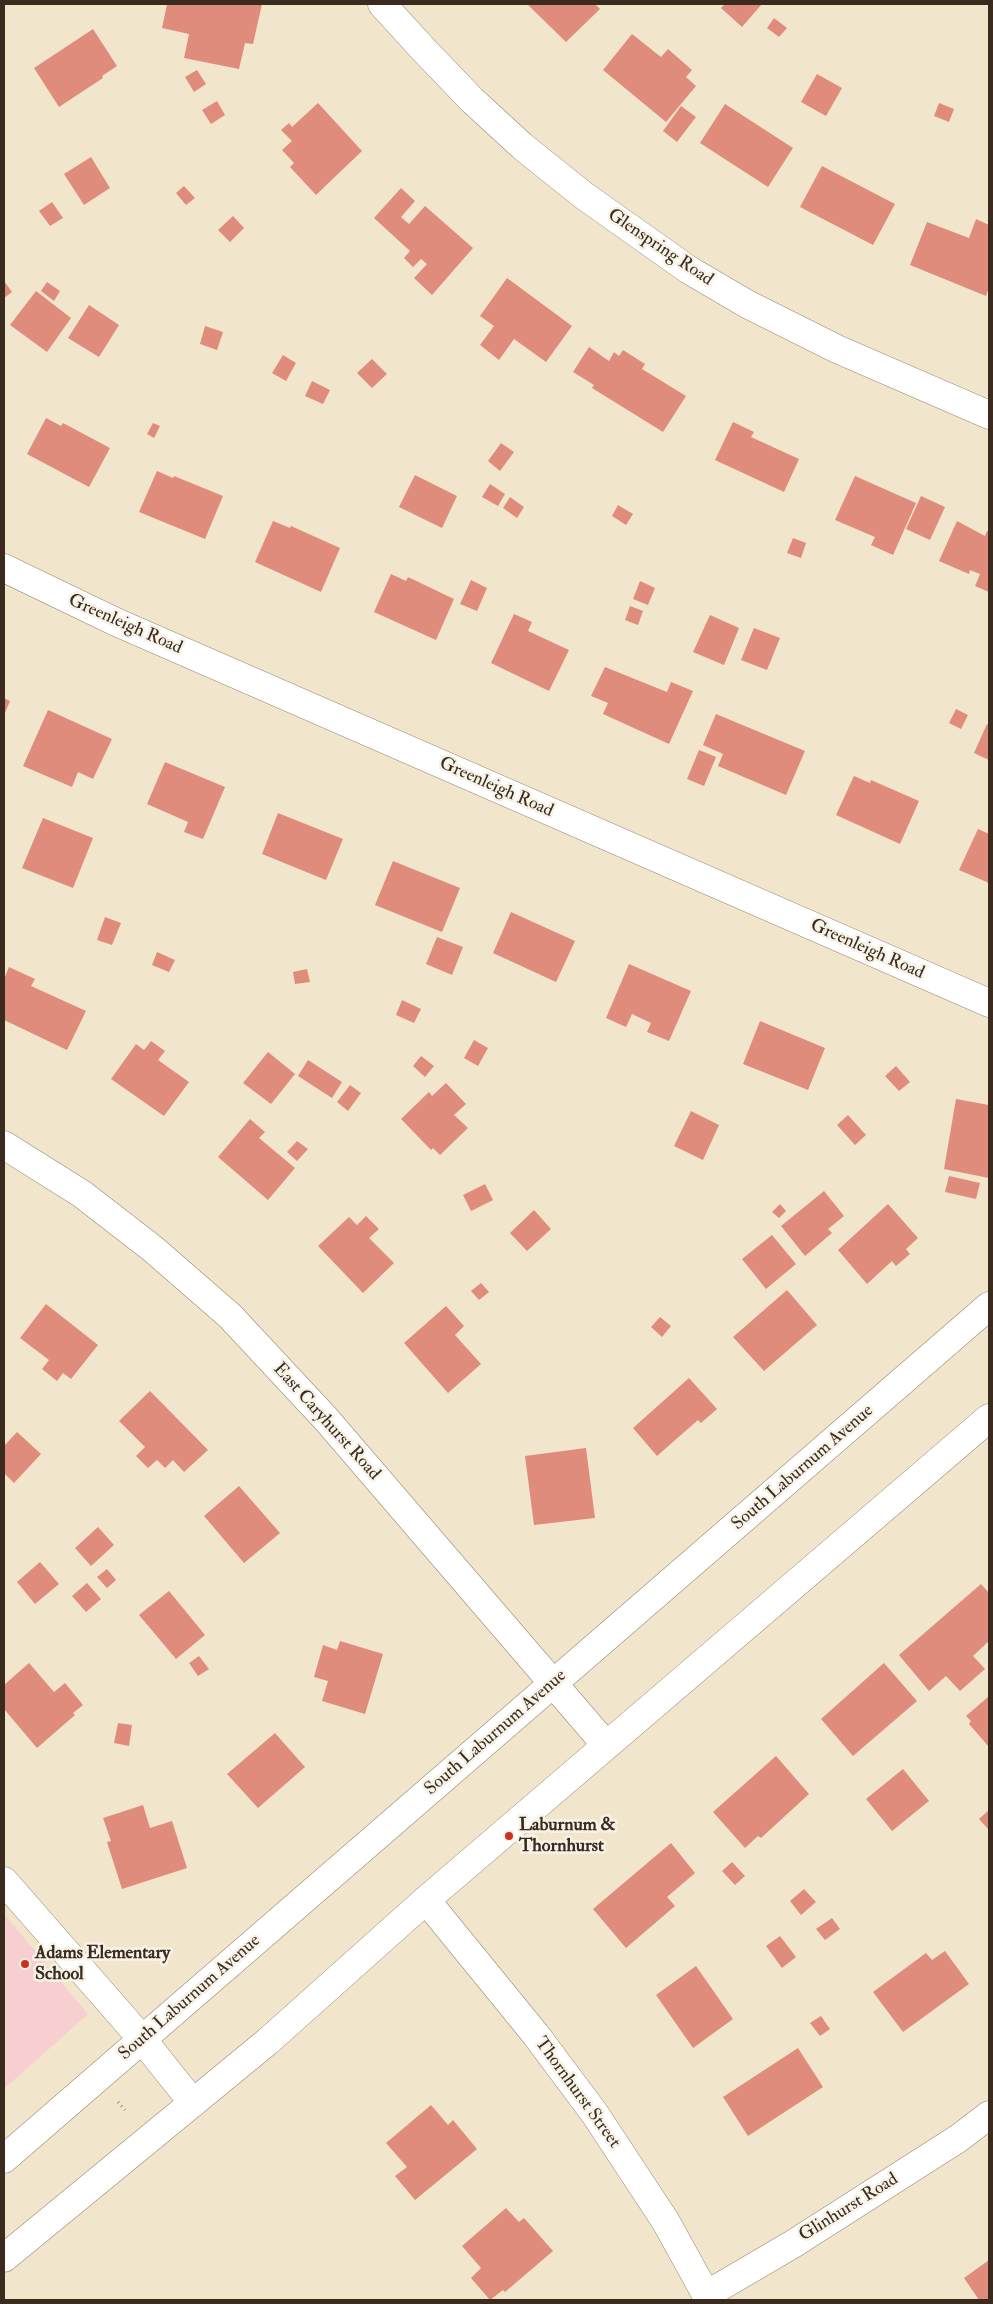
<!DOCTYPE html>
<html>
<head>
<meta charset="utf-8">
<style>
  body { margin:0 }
  #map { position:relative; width:993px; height:2304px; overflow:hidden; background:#f1e5cb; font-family:"IM FELL Double Pica",serif }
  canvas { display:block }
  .frame { position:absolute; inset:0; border:5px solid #3b2a1e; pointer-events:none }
</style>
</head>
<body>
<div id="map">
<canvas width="993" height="2304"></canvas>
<div class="frame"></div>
</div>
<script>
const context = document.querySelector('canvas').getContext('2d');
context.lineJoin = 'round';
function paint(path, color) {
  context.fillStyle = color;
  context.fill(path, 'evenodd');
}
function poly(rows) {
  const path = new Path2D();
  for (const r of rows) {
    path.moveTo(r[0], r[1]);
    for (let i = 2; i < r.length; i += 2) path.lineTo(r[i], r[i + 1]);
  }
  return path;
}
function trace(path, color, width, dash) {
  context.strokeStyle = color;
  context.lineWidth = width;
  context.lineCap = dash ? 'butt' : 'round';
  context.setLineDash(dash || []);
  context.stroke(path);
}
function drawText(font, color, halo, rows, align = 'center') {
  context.font = font + ' "IM FELL Double Pica",serif';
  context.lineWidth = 5;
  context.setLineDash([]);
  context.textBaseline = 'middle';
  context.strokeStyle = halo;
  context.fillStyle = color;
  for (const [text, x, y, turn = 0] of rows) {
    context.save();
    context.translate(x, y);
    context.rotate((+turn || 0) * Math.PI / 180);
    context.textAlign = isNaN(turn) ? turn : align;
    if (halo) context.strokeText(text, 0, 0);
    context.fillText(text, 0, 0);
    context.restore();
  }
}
paint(poly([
  [4,1914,88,2014,4,2089]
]), '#f7cfd0');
paint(poly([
  [167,4,262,4,253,44,245,43,239,69,184,58,189,34,162,28],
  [527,4,595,4,600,9,566,42],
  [725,4,762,4,742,27,721,8],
  [774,18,787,28,779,37,767,28],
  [93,29,117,66,102,76,103,78,59,107,34,68],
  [632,34,661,57,668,49,692,70,686,77,696,86,666,122,603,70],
  [197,70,206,84,194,92,185,77],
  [817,74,842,88,826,116,801,102],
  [217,101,225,115,211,124,202,110],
  [318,103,362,151,316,195,290,167,294,163,282,150,292,141,281,130,289,123,292,127],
  [939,103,954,109,949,122,934,116],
  [725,104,793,148,768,187,700,143],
  [681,106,696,117,677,142,663,131],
  [91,157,110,188,84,205,64,174],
  [822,166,895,204,873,245,800,207],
  [184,186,195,198,186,205,176,193],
  [401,188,415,201,401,217,409,224,425,206,473,248,432,295,414,278,427,264,421,259,413,267,404,258,410,251,374,218],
  [52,202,63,218,50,226,39,211],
  [233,216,244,228,230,242,218,230],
  [976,219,989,225,989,287,986,296,910,265,927,222,969,238],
  [507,278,572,326,546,362,514,339,499,360,480,345,494,326,480,316],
  [4,281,12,292,4,298],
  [47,282,60,291,54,301,41,291],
  [36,291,71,318,47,352,10,325],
  [89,305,119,325,99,357,68,338],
  [205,326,223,332,217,350,200,344],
  [589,347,609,361,614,352,619,356,623,350,645,364,642,369,686,396,663,432,592,388,594,385,573,372],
  [283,355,296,363,286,381,272,373],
  [372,359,387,374,372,388,357,373],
  [312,381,330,390,323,404,305,396],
  [46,418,61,426,63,423,110,448,89,487,27,454],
  [733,422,754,432,751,437,799,459,784,492,715,460],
  [153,423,160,426,154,438,147,434],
  [501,443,514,452,500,471,488,461],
  [157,471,173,478,174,476,223,496,205,539,139,512],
  [415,475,457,496,442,528,399,507],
  [855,476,916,503,893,555,871,545,875,537,835,520],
  [490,484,505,494,498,506,482,497],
  [921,496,945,507,930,540,906,529],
  [510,497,524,507,517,518,503,508],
  [618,505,633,514,626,525,612,516],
  [273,521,290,528,291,526,340,548,321,592,255,562],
  [957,521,985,536,987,531,989,532,989,592,975,586,980,574,970,570,969,574,939,561],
  [793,538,806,543,801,558,787,553],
  [391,574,406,581,408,577,454,599,436,640,374,612],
  [471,580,487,588,477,611,460,604],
  [640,581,655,588,648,605,633,599],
  [630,606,643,611,638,625,625,620],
  [514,614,532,622,528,631,569,650,549,691,491,663],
  [710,615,739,628,724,665,693,652],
  [754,628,780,638,767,670,741,660],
  [605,667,667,692,671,682,693,691,669,744,603,714,608,703,591,696],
  [4,698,10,701,4,715],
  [956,709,968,715,961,729,949,723],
  [48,710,112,739,93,779,78,772,72,787,23,766],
  [716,714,805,751,786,795,718,766,723,754,703,745],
  [987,724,989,725,989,760,974,753],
  [699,750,716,757,704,786,687,779],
  [165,762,225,787,203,839,184,832,188,822,147,804],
  [854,776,870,783,871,780,919,801,900,844,836,815],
  [278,813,343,839,326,880,262,854],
  [43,818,93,838,73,888,22,868],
  [978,829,989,834,989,883,959,870],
  [393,861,460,888,442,932,375,905],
  [511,912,575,941,556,982,493,953],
  [105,917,121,923,112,945,97,940],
  [437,937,463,947,452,975,426,964],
  [157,952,175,960,169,972,152,965],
  [629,964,691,991,669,1041,647,1032,651,1023,632,1014,626,1027,606,1018],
  [9,967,35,979,31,986,86,1011,67,1050,4,1020,4,979],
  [307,969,310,982,295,984,293,972],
  [402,1000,421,1009,414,1023,396,1015],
  [760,1021,825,1048,808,1090,743,1064],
  [474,1040,488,1048,478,1066,464,1058],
  [151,1041,165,1051,158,1060,189,1082,164,1116,111,1079,136,1044,144,1050],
  [268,1052,295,1074,271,1104,243,1083],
  [421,1056,434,1066,425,1077,413,1066],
  [308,1060,342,1082,332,1098,298,1076],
  [896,1066,910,1082,899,1091,885,1076],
  [446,1083,466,1104,454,1115,468,1128,440,1155,433,1148,431,1150,401,1119,429,1092,432,1096],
  [350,1085,361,1093,348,1111,337,1102],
  [956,1099,989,1105,989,1178,944,1169],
  [691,1111,719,1125,703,1160,674,1146],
  [848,1115,866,1135,855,1145,837,1125],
  [250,1119,265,1132,259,1138,295,1168,268,1200,218,1157],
  [297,1141,308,1149,297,1161,287,1152],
  [949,1176,980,1183,976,1199,945,1192],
  [485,1184,493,1200,471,1211,463,1195],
  [824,1191,844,1216,828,1229,832,1233,805,1256,781,1226],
  [780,1204,786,1211,779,1218,772,1212],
  [888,1204,918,1238,906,1249,910,1254,896,1266,892,1261,867,1284,838,1250],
  [534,1210,551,1229,527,1251,510,1233],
  [366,1216,379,1229,369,1238,394,1263,363,1293,318,1246,349,1217,357,1225],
  [772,1235,796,1264,766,1289,742,1259],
  [481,1283,489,1292,479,1300,471,1291],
  [787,1290,817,1325,764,1371,733,1337],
  [46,1304,98,1345,71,1379,63,1373,57,1381,42,1369,49,1360,20,1338],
  [446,1306,464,1326,455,1335,481,1364,448,1393,404,1343],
  [660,1317,671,1326,662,1337,651,1327],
  [689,1378,717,1409,701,1423,698,1420,657,1456,633,1428],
  [150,1391,208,1450,184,1472,173,1460,165,1468,157,1460,148,1468,136,1456,145,1447,119,1421],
  [17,1432,41,1454,14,1483,4,1473,4,1446],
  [586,1448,595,1518,534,1525,525,1456],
  [239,1486,280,1533,244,1563,204,1516],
  [98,1527,114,1545,91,1566,75,1548],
  [40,1562,59,1584,35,1604,17,1582],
  [107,1569,116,1580,107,1588,97,1577],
  [87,1583,101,1599,86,1612,72,1596],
  [981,1584,989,1593,989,1641,973,1656,985,1669,960,1691,946,1676,929,1691,899,1655],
  [169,1591,205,1635,176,1659,139,1615],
  [340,1641,383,1654,365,1714,322,1701,328,1681,314,1677,323,1645,337,1650],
  [199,1656,209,1669,198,1676,189,1663],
  [29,1663,54,1692,65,1683,83,1705,73,1713,75,1715,37,1748,4,1709,4,1685],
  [884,1663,917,1701,853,1756,821,1719],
  [989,1696,989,1747,969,1724,971,1721,966,1716],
  [118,1723,132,1725,129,1746,114,1743],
  [275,1733,305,1767,258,1808,227,1774],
  [776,1756,809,1794,761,1838,758,1836,745,1848,713,1812],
  [903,1769,929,1801,892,1831,866,1799],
  [143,1805,150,1828,172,1821,187,1868,122,1889,107,1842,111,1841,103,1818],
  [989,1810,989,1830,979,1819],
  [671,1843,695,1873,667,1897,675,1906,626,1948,593,1909],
  [732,1862,745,1876,735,1885,722,1871],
  [804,1889,816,1902,801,1915,790,1901],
  [832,1918,840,1929,825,1940,816,1929],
  [780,1936,796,1957,782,1968,766,1946],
  [945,1951,969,1984,903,2032,873,1992,926,1953,932,1960],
  [696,1966,733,2019,693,2048,656,1995],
  [821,2016,830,2029,820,2036,810,2023],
  [798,2048,823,2087,748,2136,723,2097],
  [431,2105,448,2125,453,2120,477,2149,415,2200,395,2176,407,2167,386,2143],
  [506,2208,519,2222,524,2218,553,2251,505,2292,503,2290,490,2300,471,2278,481,2268,462,2246],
  [989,2260,989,2300,979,2300,964,2278]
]), '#e08c7d');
const minor = poly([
  [382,4,423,49,472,100,522,146,583,195,689,270,747,304,837,349,989,415],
  [4,568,116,622,989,1003],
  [4,1145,82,1194,153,1249,230,1316,326,1419,606,1745],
  [4,1881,142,2039,193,2103],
  [426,1900,536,2035,595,2114,666,2222,709,2300],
  [706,2295,793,2244,959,2138,989,2115]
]);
const primary = poly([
  [4,2159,989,1306],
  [4,2258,267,2042,426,1900,989,1418]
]);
trace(minor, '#968874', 29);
trace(primary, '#968874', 29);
trace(poly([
  [118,2102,125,2110]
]), '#968874', 3, [1, 4]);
trace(minor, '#fff', 28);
trace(primary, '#fff', 28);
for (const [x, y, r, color] of [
  [509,1836,5,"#c8321e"],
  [25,1964,5,"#c8321e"]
]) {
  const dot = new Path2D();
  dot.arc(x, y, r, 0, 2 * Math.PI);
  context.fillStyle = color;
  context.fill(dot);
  trace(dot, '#f7f3e8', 2);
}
drawText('18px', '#3b2a1e', '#f7f3e8', [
  ["Glenspring Road",660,248,34],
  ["Greenleigh Road",125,625,24],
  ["Greenleigh Road",496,788,24],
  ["Greenleigh Road",867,950,24],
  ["East Caryhurst Road",326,1422,48],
  ["South Laburnum Avenue",803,1468,-41],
  ["South Laburnum Avenue",496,1733,-41],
  ["South Laburnum Avenue",190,1998,-41],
  ["Thornhurst Street",577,2093,54],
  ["Glinhurst Road",849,2208,-32]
]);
drawText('bold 18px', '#3b2a1e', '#f7f3e8', [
  ["Laburnum &",519,1826],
  ["Thornhurst",519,1847],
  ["Adams Elementary",35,1954],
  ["School",35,1975]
], 'left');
</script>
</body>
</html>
